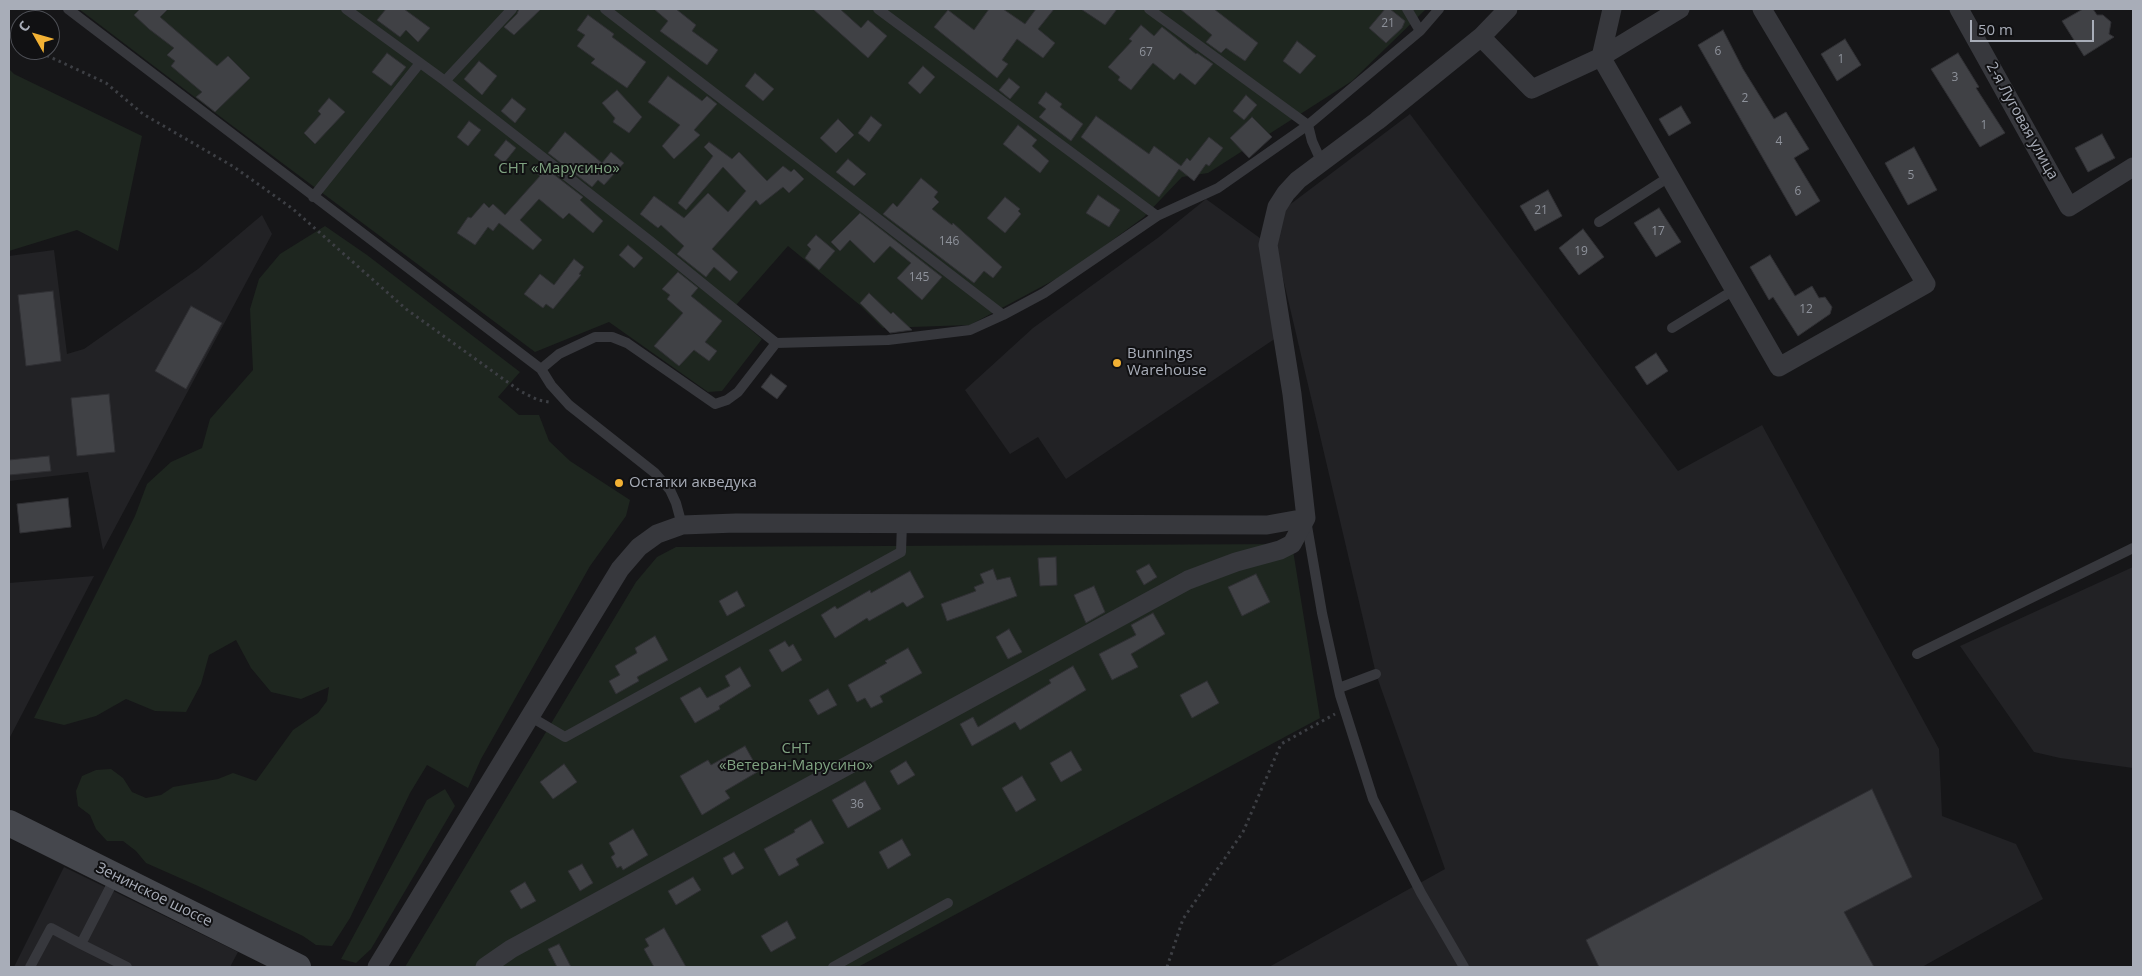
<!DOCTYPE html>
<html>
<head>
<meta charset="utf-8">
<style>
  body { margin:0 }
  #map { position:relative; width:2142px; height:976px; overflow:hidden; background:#161618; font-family:"Open Sans",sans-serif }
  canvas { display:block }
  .frame { position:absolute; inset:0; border:10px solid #a8adb8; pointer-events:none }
  .north { position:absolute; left:10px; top:10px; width:50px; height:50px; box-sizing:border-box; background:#111113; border:1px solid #4d4f55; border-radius:50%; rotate:308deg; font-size:14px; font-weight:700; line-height:20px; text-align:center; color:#a8adb8 }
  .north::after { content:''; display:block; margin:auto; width:18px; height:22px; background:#f2b134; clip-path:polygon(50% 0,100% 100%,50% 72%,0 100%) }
  .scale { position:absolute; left:1970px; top:20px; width:124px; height:22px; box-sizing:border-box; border:2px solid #a8adb8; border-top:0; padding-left:6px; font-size:15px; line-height:18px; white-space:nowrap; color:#a8adb8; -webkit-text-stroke:4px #111113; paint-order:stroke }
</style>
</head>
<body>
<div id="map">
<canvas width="2142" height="976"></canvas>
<div class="frame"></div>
<div class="north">С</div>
<div class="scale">50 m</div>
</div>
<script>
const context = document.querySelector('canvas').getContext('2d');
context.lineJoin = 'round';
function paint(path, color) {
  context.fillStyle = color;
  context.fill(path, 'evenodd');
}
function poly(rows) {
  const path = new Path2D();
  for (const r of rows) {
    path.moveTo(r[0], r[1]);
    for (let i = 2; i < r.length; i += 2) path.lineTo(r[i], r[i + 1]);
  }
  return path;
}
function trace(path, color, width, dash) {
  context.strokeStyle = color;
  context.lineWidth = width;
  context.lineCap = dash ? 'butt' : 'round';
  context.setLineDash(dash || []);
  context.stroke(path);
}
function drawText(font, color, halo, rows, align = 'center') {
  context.font = font + ' "Open Sans",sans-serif';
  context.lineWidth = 4;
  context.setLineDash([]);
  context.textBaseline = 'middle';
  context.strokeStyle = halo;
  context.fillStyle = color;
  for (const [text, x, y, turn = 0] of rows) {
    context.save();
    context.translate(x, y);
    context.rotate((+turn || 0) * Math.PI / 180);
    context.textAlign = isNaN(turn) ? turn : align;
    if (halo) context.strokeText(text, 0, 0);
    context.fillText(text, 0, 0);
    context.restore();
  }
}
paint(poly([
  [1410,114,1678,471,1762,425,1939,749,1942,816,2016,844,2043,899,1922,967,1269,967,1445,869,1376,674,1274,240,1284,209],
  [1206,199,1264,241,1279,336,1066,479,1038,437,1010,454,965,390,1033,328,1159,237],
  [262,215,272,234,103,550,88,472,9,481,9,256,54,250,67,354,84,349,198,269],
  [2133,567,2133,768,2060,758,2034,752,1960,646],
  [94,576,9,739,9,583],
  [64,867,238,952,230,967,14,967]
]), '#222225');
paint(poly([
  [79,9,1426,9,1352,81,1208,173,1182,177,1144,217,1069,272,970,325,883,328,861,306,788,246,730,312,762,339,722,391,708,392,609,322,535,352,230,124],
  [9,69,14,74,142,136,118,251,77,230,9,251],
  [325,226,367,255,520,372,498,397,519,415,539,415,549,441,570,461,630,500,626,516,590,566,481,759,468,788,427,765,410,793,350,918,332,946,316,945,303,936,198,886,146,863,136,851,123,841,107,841,96,829,90,815,78,806,76,791,82,776,96,770,111,769,123,778,132,792,146,798,161,795,173,787,218,779,233,773,256,781,293,730,318,713,327,701,329,687,301,699,271,692,251,668,236,640,209,655,201,684,186,712,155,711,126,699,96,716,64,725,34,718,135,516,147,484,171,462,202,448,210,419,253,370,250,309,259,279,280,254],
  [1292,544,1320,718,858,967,405,967,636,582,657,557,676,547],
  [445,789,455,806,371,949,356,963,341,959,427,800]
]), '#1e261f');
const building = poly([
  [140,9,168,9,160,17,217,66,228,56,250,78,215,112,196,97,202,92,171,66,175,61,167,55,174,48,149,29,134,15,140,9],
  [386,9,404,9,430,28,418,42,406,30,400,37,377,20,386,9],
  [519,9,541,9,514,35,504,27,517,14,519,9],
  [654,9,676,9,696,25,692,31,718,50,707,65,660,31,668,21,654,9],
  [813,9,840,9,861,28,868,20,887,36,868,58,813,9],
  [989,9,1003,9,1025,24,1036,9,1054,9,1038,29,1055,43,1043,58,1017,39,1002,60,1008,64,997,78,934,27,948,10,974,30,989,9],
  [1081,9,1117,9,1105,25,1081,9],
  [1180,9,1214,9,1258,43,1245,61,1226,48,1221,53,1206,42,1212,35,1180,9],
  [1385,9,1390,9,1405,21,1402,28,1386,43,1369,28,1385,9],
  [2083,9,2093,9,2097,15,2103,15,2111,22,2109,34,2114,37,2084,56,2062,21,2083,9],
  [588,15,614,34,612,37,646,62,627,88,591,63,595,59,577,46,585,35,577,30,588,15],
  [1141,25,1154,36,1162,27,1196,54,1197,53,1213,64,1195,85,1180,73,1174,80,1153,63,1131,90,1118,80,1120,77,1108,67,1132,41,1129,39,1141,25],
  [1723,30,1743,69,1774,119,1786,112,1809,149,1794,158,1820,201,1796,216,1698,45,1723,30],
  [1845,39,1861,65,1837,81,1821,54,1845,39],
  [1297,41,1316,56,1300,74,1283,61,1297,41],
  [387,53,406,67,391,86,372,72,387,53],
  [1958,53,1979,87,1976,88,2005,133,1980,147,1931,69,1958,53],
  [479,61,497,76,482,95,464,79,479,61],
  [923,66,935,77,920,94,908,83,923,66],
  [755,73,774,89,763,101,745,86,755,73],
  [668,76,702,101,707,96,717,104,694,130,700,135,674,159,662,146,680,125,648,102,668,76],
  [1009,78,1020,87,1010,99,999,90,1009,78],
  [617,90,642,117,629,133,613,122,615,118,602,103,617,90],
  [1046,92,1062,104,1060,107,1083,124,1071,141,1039,117,1046,109,1038,103,1046,92],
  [1246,95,1257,105,1244,120,1233,111,1246,95],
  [329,98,345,112,315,144,304,133,321,114,318,111,329,98],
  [512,98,526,109,515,123,501,111,512,98],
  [1681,106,1691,123,1669,136,1659,119,1681,106],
  [871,116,882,125,869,142,858,133,871,116],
  [1096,116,1149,154,1154,146,1181,166,1187,158,1190,161,1209,137,1223,148,1209,166,1206,164,1194,181,1179,169,1159,197,1081,137,1096,116],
  [1252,117,1272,137,1249,158,1230,138,1252,117],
  [838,119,854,135,836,153,820,138,838,119],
  [469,121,481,130,468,146,457,137,469,121],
  [1018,125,1037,140,1032,146,1049,161,1040,173,1003,144,1018,125],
  [565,132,602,163,611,152,624,163,604,185,598,180,592,187,548,153,565,132],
  [2102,134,2115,158,2088,172,2075,148,2102,134],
  [506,140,516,148,504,163,494,155,506,140],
  [709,142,732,159,739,152,767,181,783,166,791,172,794,169,804,179,789,193,783,187,760,205,756,200,712,249,738,272,730,281,714,267,706,277,677,254,684,246,661,225,658,228,640,214,654,196,684,218,708,193,728,212,746,191,723,167,686,210,678,203,713,156,704,147,709,142],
  [1914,147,1937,190,1908,205,1885,163,1914,147],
  [848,159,866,174,854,186,836,172,848,159],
  [539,163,583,197,580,200,603,221,593,233,569,213,563,219,539,199,520,220,542,240,533,250,499,223,493,231,488,227,475,245,457,233,468,217,471,218,484,203,489,208,493,204,505,215,540,176,533,170,539,163],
  [921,178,938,192,934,197,939,202,932,209,952,225,953,223,1002,267,993,278,984,271,974,283,883,214,893,203,897,207,921,178],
  [1548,190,1562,216,1535,231,1520,206,1548,190],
  [1098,195,1120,210,1109,227,1086,213,1098,195],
  [1005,197,1020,209,1018,211,1021,214,1005,233,987,218,1005,197],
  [1659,208,1681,242,1656,257,1634,223,1659,208],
  [860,213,942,277,922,300,897,278,911,263,890,246,874,263,850,240,840,251,831,242,860,213],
  [1583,229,1604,257,1579,275,1559,248,1583,229],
  [816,235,835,251,819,270,805,258,811,249,807,245,816,235],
  [628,245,643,258,634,268,619,255,628,245],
  [1770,255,1795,296,1812,286,1819,298,1825,297,1832,307,1830,314,1798,336,1773,297,1769,300,1750,267,1770,255],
  [574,259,584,267,579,274,581,275,553,309,546,304,543,308,524,294,540,274,554,285,574,259],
  [678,272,698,288,691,296,722,321,705,342,717,351,709,361,694,350,679,366,654,346,683,313,667,299,670,295,662,289,678,272],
  [53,291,61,361,26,366,18,295,53,291],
  [869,293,891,314,893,312,912,330,890,333,860,303,869,293],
  [191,306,222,323,186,389,155,371,191,306],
  [1656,353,1668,371,1647,385,1635,367,1656,353],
  [771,374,787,386,777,399,761,387,771,374],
  [109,394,115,452,77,456,71,398,109,394],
  [49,456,51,471,9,475,9,460,49,456],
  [68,498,71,527,20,533,17,504,68,498],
  [1056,557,1057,585,1040,586,1038,558,1056,557],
  [1149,564,1157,577,1144,585,1136,571,1149,564],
  [993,569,997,580,1010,577,1017,596,947,621,941,604,976,591,974,587,984,583,980,574,993,569],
  [910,571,924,597,907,607,903,602,869,621,867,618,835,638,821,615,835,606,837,609,870,590,871,593,910,571],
  [1256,574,1270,602,1242,616,1228,587,1256,574],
  [1094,586,1105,612,1086,623,1074,595,1094,586],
  [737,591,745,606,727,616,719,601,737,591],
  [1153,613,1165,634,1131,654,1138,667,1112,680,1099,654,1136,635,1131,625,1153,613],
  [1009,629,1022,652,1008,659,996,637,1009,629],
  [655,636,668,660,637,677,639,681,616,694,609,681,620,675,615,666,637,653,635,648,655,636],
  [785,641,789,647,793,644,802,660,782,672,769,650,785,641],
  [908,648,922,673,880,696,883,702,871,708,865,698,857,702,848,685,887,663,885,661,908,648],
  [1073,666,1086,690,1020,730,1015,722,972,746,960,724,973,717,978,727,1051,683,1049,680,1073,666],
  [740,667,751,686,719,706,720,709,695,723,680,698,700,687,707,698,730,686,725,676,740,667],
  [1207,681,1219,703,1192,718,1180,695,1207,681],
  [828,689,837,705,818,715,809,700,828,689],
  [745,746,759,771,725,791,730,798,702,815,680,776,708,760,711,765,745,746],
  [1071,751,1082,770,1061,782,1050,763,1071,751],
  [906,761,915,775,898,785,890,771,906,761],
  [564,764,577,782,553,799,540,782,564,764],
  [1022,776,1036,800,1016,812,1002,788,1022,776],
  [865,781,881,809,848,828,832,800,865,781],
  [1872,789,1912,877,1844,912,1874,967,1599,967,1586,940,1872,789],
  [811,820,824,843,796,859,799,865,779,876,764,849,795,832,794,830,811,820],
  [633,829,648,855,623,870,621,866,617,868,611,857,615,854,609,843,633,829],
  [902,839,911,855,888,869,879,852,902,839],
  [734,852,744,868,732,875,723,858,734,852],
  [582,864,593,883,580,891,568,871,582,864],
  [693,877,701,890,676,905,668,891,693,877],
  [525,882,536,901,521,909,510,891,525,882],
  [787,921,796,938,771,952,761,936,787,921],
  [664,928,686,967,654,967,644,949,649,946,645,939,664,928],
  [559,944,571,967,557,967,548,949,559,944]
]);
paint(building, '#404145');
trace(building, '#303034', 1);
trace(poly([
  [9,36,20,42],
  [35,50,106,83,143,114,234,167,293,209,406,309,520,391,538,400,549,402],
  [1167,967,1183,919,1243,832,1281,744,1335,714]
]), '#3d3f44', 3, [2.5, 4]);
trace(poly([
  [68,9,541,369,551,385,569,405,655,473,670,490,676,503,682,525],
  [346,9,445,81,650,241,776,343,888,340,970,330,1003,315,1044,293,1157,216,1218,188,1308,125,1420,31,1439,9],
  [605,9,1003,315],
  [878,9,1157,216],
  [1149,9,1308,125,1312,141,1322,163],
  [1407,9,1420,31],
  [445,81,512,9],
  [313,197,420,63],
  [1599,222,1669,177],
  [1672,328,1734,290],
  [541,369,559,354,595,337,612,337,627,343,715,404,727,400,738,392,776,343],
  [1306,520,1322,613,1340,695,1373,799,1421,893,1464,967],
  [1917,654,2133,548],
  [1339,688,1376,674],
  [531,717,565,737,901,552,902,523],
  [116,876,81,944,127,967],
  [30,967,51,928,81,944],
  [833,967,948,903]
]), '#37383d', 10);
trace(poly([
  [1612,9,1601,57,1779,367,1926,284,1762,9],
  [1959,9,2069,207,2133,167],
  [1481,37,1532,89,1601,57,1680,9],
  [377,967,620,569,639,547,657,534,682,525,736,523,1267,525,1306,518],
  [485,967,511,949,1188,580,1236,562,1280,550,1292,544,1306,518,1292,394,1268,245,1277,207,1286,193,1298,180,1377,121,1481,37,1508,9]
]), '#37383d', 19);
trace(poly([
  [9,823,298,967]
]), '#45474d', 26);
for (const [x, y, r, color] of [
  [1117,363,5,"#f2b134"],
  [619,483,5,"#f2b134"]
]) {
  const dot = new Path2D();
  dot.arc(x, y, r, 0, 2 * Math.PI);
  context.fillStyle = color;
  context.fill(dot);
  trace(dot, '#111113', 2);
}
drawText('12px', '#8e929b', null, [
  ["21",1388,24],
  ["6",1718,52],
  ["67",1146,53],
  ["1",1841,60],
  ["3",1955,78],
  ["2",1745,99],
  ["1",1984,126],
  ["4",1779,142],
  ["5",1911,176],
  ["6",1798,192],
  ["21",1541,211],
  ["17",1658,232],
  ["146",949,242],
  ["19",1581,252],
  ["145",919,278],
  ["12",1806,310],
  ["36",857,805]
]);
drawText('15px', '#a8adb8', '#111113', [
  ["2-я Луговая улица",2022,121,61],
  ["Зенинское шоссе",154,895,26]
]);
drawText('15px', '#7fa381', '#111113', [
  ["СНТ «Марусино»",559,169],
  ["СНТ",796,749],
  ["«Ветеран-Марусино»",796,766]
]);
drawText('15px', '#a8adb8', '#111113', [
  ["Bunnings",1127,354],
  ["Warehouse",1127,371],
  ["Остатки акведука",629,483]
], 'left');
</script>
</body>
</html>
